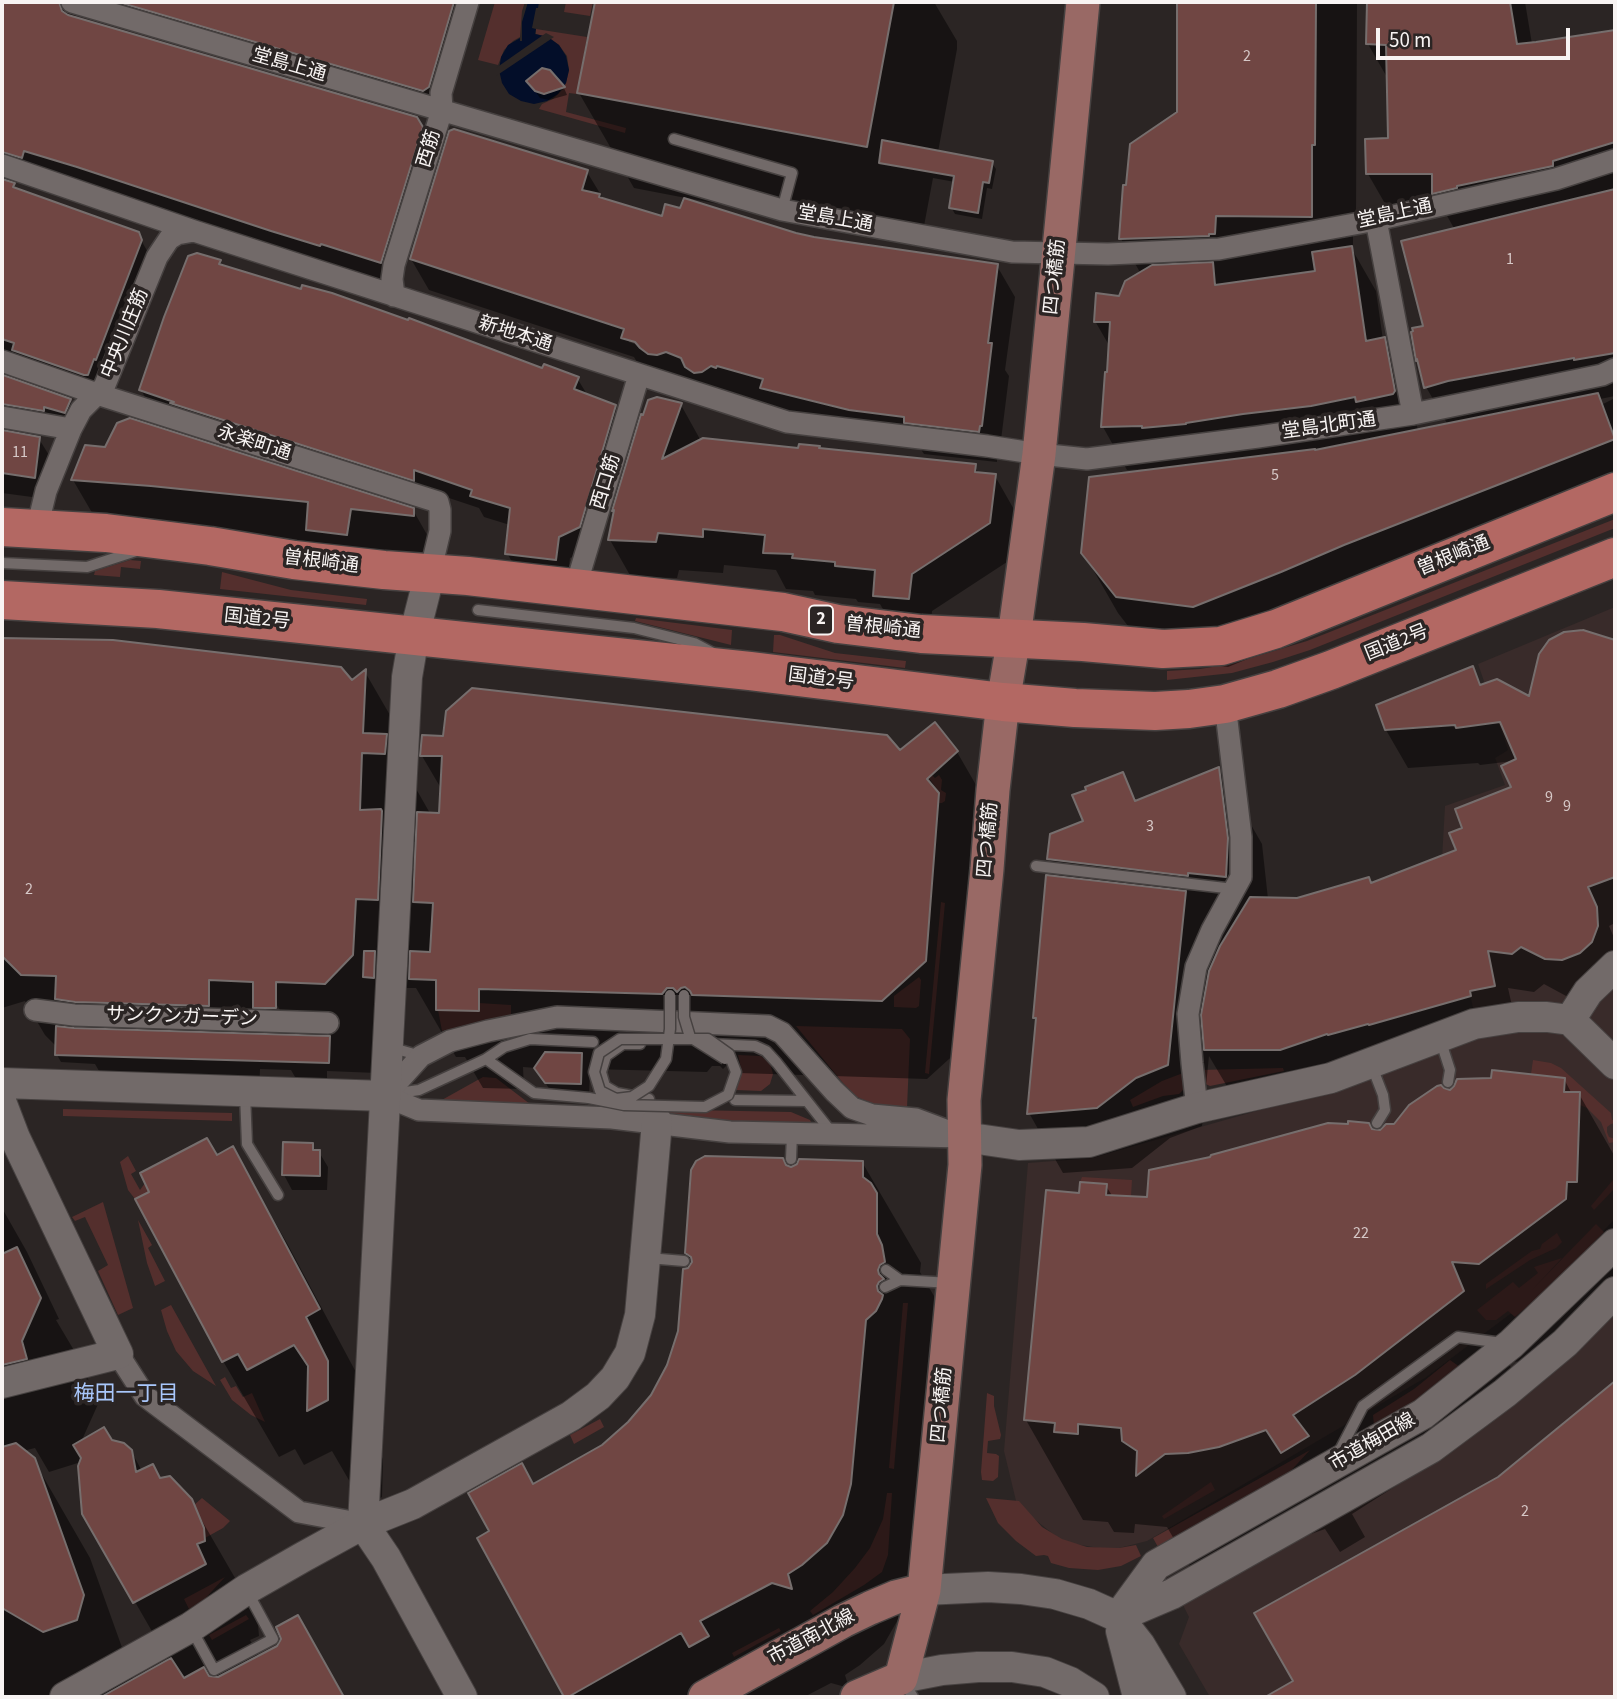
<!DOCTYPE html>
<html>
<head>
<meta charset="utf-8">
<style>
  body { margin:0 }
  #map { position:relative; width:1617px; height:1699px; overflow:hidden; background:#2b2524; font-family:"Source Sans 3",sans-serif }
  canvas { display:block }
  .frame { position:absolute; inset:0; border:4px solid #f8f4f3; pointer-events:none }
  .scale { position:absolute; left:1376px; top:28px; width:194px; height:32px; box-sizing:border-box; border:4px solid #f8f4f3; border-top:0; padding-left:9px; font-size:21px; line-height:24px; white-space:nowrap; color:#f8f4f3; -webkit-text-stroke:5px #2b2524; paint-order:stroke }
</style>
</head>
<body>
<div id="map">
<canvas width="1617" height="1699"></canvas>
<div class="frame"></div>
<div class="scale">50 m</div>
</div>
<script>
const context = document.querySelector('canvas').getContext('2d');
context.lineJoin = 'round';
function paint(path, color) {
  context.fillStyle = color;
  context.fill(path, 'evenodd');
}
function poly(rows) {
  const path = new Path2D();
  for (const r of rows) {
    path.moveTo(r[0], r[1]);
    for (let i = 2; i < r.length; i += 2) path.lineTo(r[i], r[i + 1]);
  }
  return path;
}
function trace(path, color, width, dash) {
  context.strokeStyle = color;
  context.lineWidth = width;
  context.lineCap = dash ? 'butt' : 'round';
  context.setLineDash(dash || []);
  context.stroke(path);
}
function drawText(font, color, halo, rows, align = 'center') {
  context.font = font + ' "Source Sans 3","Noto Sans JP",sans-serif';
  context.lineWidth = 7;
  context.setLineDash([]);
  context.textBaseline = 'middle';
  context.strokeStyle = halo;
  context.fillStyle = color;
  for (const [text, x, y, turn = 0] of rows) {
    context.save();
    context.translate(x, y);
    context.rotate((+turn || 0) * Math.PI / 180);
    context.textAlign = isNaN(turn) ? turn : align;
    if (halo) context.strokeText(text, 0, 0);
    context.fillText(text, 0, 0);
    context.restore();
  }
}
paint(poly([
  [1615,607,1615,1219,1553,1282,1425,1378,1147,1541,1111,1550,1063,1542,1017,1505,1004,1451,1028,1163,1092,1158,1344,1086,1479,1037,1442,859,1445,806,1505,785,1495,758,1508,750,1478,664],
  [1615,1311,1615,1697,1210,1697,1179,1644,1189,1617,1183,1605,1429,1467,1538,1382]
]), '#392b2a');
paint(poly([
  [495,2,525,2,522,11,520,37,513,41,504,50,498,65,478,60],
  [566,2,593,2,590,16,564,12],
  [536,29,587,37,577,94,569,93,566,112,626,128,625,133,539,109,542,104,553,99,563,89,566,83,569,70,567,56,559,45,548,37,536,34],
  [1615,519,1615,528,1310,650,1273,662,1232,673,1167,680,1167,671,1200,669,1231,664,1307,641],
  [130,560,141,561,140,569,121,567,120,577,94,575,95,571],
  [222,572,291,590,367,599,366,605,220,589],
  [636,618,732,630,731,645,635,621],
  [774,635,780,635,835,653,906,661,905,668,773,652],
  [919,765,926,769,935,778,939,775,942,780,941,790,946,793,945,801,942,803,939,803,940,793],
  [941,902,945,903,929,1074,925,1073],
  [919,977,921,980,919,1006,916,1008,894,1007,894,996],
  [479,1003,511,1005,511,1014,506,1019,479,1023,442,1031,438,1010,479,1011],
  [796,1026,902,1029,910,1039,907,1108,874,1104,857,1097,843,1083],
  [738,1055,761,1056,770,1063,773,1074,770,1084,761,1091,736,1090,742,1072],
  [1533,1060,1551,1063,1561,1068,1611,1113,1612,1120,1615,1120,1615,1123,1611,1124,1607,1127,1607,1132,1609,1137,1615,1139,1615,1142,1609,1143,1601,1122,1587,1108,1580,1105,1580,1093,1564,1092,1565,1078,1531,1074],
  [1283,1068,1284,1071,1210,1086,1201,1082,1199,1070],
  [1183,1073,1184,1089,1179,1094,1163,1096,1133,1107,1130,1100,1162,1081],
  [483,1077,496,1078,530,1104,440,1101],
  [63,1109,232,1113,232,1121,63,1116],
  [641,1109,791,1112,810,1120,812,1124,744,1126],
  [128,1156,136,1171,131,1174,140,1190,145,1183,150,1192,135,1199,128,1190,120,1162],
  [1615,1165,1615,1188,1594,1210,1591,1206,1613,1180,1613,1168],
  [1082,1177,1132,1180,1131,1196,1106,1195,1107,1184,1080,1182],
  [103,1202,133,1308,118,1315,98,1271,108,1265,85,1217,75,1221,72,1217],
  [138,1220,152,1245,148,1248,165,1281,155,1286,147,1263],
  [1596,1224,1604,1232,1547,1290,1515,1317,1508,1311,1496,1320,1486,1320,1477,1310,1513,1282,1519,1288,1538,1273,1534,1267,1562,1258,1531,1291],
  [1557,1233,1562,1242,1556,1248,1530,1260,1486,1289,1486,1284,1532,1251,1540,1249,1542,1244],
  [903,1303,908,1303,894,1469,889,1468],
  [171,1305,216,1386,193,1371,176,1351,167,1331,161,1310],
  [1450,1360,1460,1367,1418,1400,1374,1426,1373,1415,1414,1389],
  [225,1377,231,1388,236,1386,243,1397,252,1393,265,1422,251,1415,232,1400,220,1380],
  [987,1393,994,1396,994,1406,1001,1435,1000,1439,988,1441,987,1453,996,1454,999,1456,998,1477,993,1481,982,1480,981,1472],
  [600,1419,604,1427,574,1444,570,1435],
  [1310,1450,1286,1476,1158,1547,1153,1538],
  [1211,1482,1215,1490,1164,1519,1162,1516],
  [887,1493,892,1493,888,1555,882,1572,864,1585,813,1615,810,1611,833,1592,855,1568,870,1548,883,1519],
  [202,1498,230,1521,223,1528,205,1538,194,1505],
  [986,1498,1019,1501,1042,1527,1062,1539,1087,1547,1119,1548,1136,1545,1141,1556,1121,1566,1098,1570,1069,1568,1051,1563,1048,1556,1044,1555,1036,1556,1016,1541,998,1523],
  [225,1577,202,1602,189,1609,184,1599],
  [246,1615,249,1619,212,1640,209,1635],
  [779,1628,781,1631,734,1657,732,1653]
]), '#542f2d');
paint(poly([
  [528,2,539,2,538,8,536,8,532,28,536,29,535,34,548,37,559,45,566,56,569,70,566,83,558,94,547,101,534,104,521,101,509,94,502,83,499,70,501,57,508,45,520,38,520,41,522,41,522,22]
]), '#030e29');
paint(poly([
  [546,33,554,37,496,76,496,68]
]), '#2b2524');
paint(poly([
  [2,2,475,2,441,109,81,11,73,18,416,118,434,150,393,284,333,265,12,174,5,177,3,181,14,185,17,190,137,233,150,256,100,396,12,369,5,373,2,377,70,400,82,422,11,426,2,431],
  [596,2,934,2,957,41,957,49,938,152,991,162,996,169,992,189,987,188,982,219,955,214,951,207,955,182,933,178,921,242,687,198,686,200,796,235,997,266,1015,297,1005,370,1009,376,999,456,997,456,997,462,924,454,920,448,698,388,641,369,634,357,429,290,411,259,587,172,604,200,664,218,682,210,686,198,634,188,579,93],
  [629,339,644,343,643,347,629,342],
  [1179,2,1357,2,1356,217,1353,217,1353,251,1376,291,1383,340,1409,383,1418,431,1448,425,1426,387,1425,328,1455,230,1446,214,1391,214,1368,174,1389,140,1388,79,1368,44,1369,2,1525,2,1532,44,1615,32,1615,396,1600,399,1603,404,1615,398,1615,513,1379,605,1228,667,1152,657,1118,613,1083,552,1145,472,1145,469,1127,470,1103,427,1110,347,1095,321,1121,297,1141,274,1121,239,1127,187,1179,113],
  [549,71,564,88,567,95,549,100,540,98,533,88],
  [220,262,222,267,543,370,577,378,588,396,615,406,627,427,591,548,570,558,567,580,519,574,507,553,510,525,484,517,479,508,425,490,153,411,141,390],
  [681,405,701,441,800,450,820,449,974,465,979,474,995,476,1016,513,1010,560,932,611,930,635,896,632,880,604,858,602,856,599,815,595,813,591,786,589,776,570,724,565,723,573,679,570,677,578,631,577,610,540],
  [2,432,39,439,52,460,47,499,2,493],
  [86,447,413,510,438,554,438,559,98,523,73,480],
  [1615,632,1615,923,1609,926,1615,940,1615,976,1568,997,1544,984,1534,992,1508,988,1516,1024,1228,1088,1209,1056,1202,1126,1170,1138,1132,1168,1063,1173,1029,1113,1037,1022,1035,1018,1061,879,1049,859,1085,822,1122,775,1137,801,1219,769,1262,844,1268,899,1297,899,1371,885,1459,851,1464,829,1513,788,1513,761,1480,765,1478,763,1408,768,1386,730,1472,668,1482,686,1531,698,1612,641],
  [2,639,112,642,352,683,365,672,416,760,415,787,431,815,440,815,442,790,422,756,957,752,1002,830,970,1040,927,1079,739,1073,731,1065,726,1066,723,1069,720,1066,712,1066,707,1072,590,1069,589,1098,555,1098,536,1068,523,1067,524,1089,483,1088,465,1057,456,1057,416,988,406,988,404,1045,377,1073,327,1071,327,1097,306,1096,291,1070,260,1069,259,1095,109,1088,95,1064,61,1062,57,1055,57,1047,45,1035,25,1001,2,1008],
  [413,842,418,842,416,873,412,866],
  [274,1000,295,1036,291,1036,270,1002],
  [1564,1079,1572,1094,1579,1094,1615,1157,1615,1305,1537,1363,1508,1361,1521,1391,1413,1475,1352,1514,1365,1537,1340,1552,1325,1529,1195,1575,1167,1527,1135,1524,1134,1533,1114,1532,1108,1522,1083,1520,1026,1420,1081,1195,1106,1186,1113,1197,1149,1199,1372,1131,1381,1132,1394,1126,1451,1091],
  [312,1145,316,1152,319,1152,328,1167,327,1190,292,1190,284,1175],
  [233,1149,288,1245,374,1406,360,1414,383,1459,382,1497,364,1506,332,1451,304,1465,295,1449,279,1457,223,1361,137,1200],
  [862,1162,921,1263,920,1272,934,1296,934,1337,909,1586,900,1616,884,1644,860,1665,845,1675,849,1688,831,1683,804,1697,566,1697,479,1539,491,1532,533,1486,603,1447,630,1423,653,1396,669,1365,680,1331,689,1269,693,1264,686,1253,786,1167,792,1169],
  [2,1208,27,1252,59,1319,56,1320,75,1352,99,1402,81,1442,111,1441,131,1451,142,1471,160,1479,190,1500,246,1597,258,1625,259,1636,250,1640,259,1657,279,1647,297,1617,343,1697,2,1697],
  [35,1448,49,1472,81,1462,84,1513,169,1661,134,1681,90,1558,33,1459,23,1451],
  [1615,1383,1615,1697,1268,1697,1295,1682,1499,1478]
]), '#0007');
const building = poly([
  [2,2,59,2,62,11,68,15,417,117,423,127,381,263,321,244,320,246,271,231,77,167,24,151,22,158,2,152,2,2],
  [118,2,454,2,429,87,423,91,118,2],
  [595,2,894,2,867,147,577,93,595,2],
  [1177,2,1316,2,1315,145,1312,145,1312,217,1216,216,1215,234,1209,234,1209,236,1119,239,1123,185,1126,185,1130,144,1177,112,1177,2],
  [1367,2,1510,2,1517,44,1536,42,1615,30,1615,142,1553,161,1553,166,1457,186,1457,188,1432,194,1432,174,1366,174,1365,139,1388,138,1386,45,1366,44,1367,2],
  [542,68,550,70,565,87,544,94,535,91,526,81,542,68],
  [454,129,588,170,582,190,600,194,599,197,662,216,665,204,680,208,684,198,796,233,814,237,998,264,988,343,992,343,982,426,980,426,979,432,904,423,904,417,849,410,760,388,763,379,717,366,716,368,711,366,702,372,694,373,685,367,681,358,666,352,657,355,648,354,640,348,635,342,621,338,624,329,410,259,449,131,454,129],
  [882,140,993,161,989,183,983,182,978,213,949,208,954,176,879,163,882,140],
  [2,179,15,183,13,187,139,232,142,240,96,360,94,359,88,375,84,375,12,350,14,343,2,339,2,179],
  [1615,189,1615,353,1574,360,1574,358,1448,381,1424,388,1417,359,1416,361,1411,332,1413,331,1412,328,1423,326,1401,241,1615,189],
  [1352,246,1366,341,1385,337,1395,391,1393,394,1356,402,1355,397,1311,406,1243,414,1186,423,1186,424,1142,428,1142,426,1101,427,1105,372,1107,372,1110,322,1094,322,1096,293,1119,296,1125,281,1152,265,1213,262,1215,285,1315,271,1312,252,1352,246],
  [197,253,221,260,219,264,301,289,302,285,332,293,408,320,409,318,542,368,544,364,579,377,574,389,616,405,580,527,559,537,556,560,505,554,510,508,470,496,472,490,414,470,414,481,170,403,174,402,139,390,164,317,188,256,197,253],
  [3,375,71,399,65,413,44,407,44,411,2,404,2,381,3,375],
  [1598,393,1615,439,1344,545,1281,572,1193,607,1116,597,1081,553,1089,477,1315,449,1315,450,1598,393],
  [657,397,682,403,662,459,703,438,798,448,799,444,820,446,819,448,976,464,975,472,996,474,990,523,912,574,909,599,873,596,875,570,835,566,835,562,792,558,793,554,763,553,765,535,703,529,703,537,658,533,656,542,608,540,614,510,612,511,641,414,643,415,648,400,657,397],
  [130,418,414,508,414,516,351,509,347,535,306,530,308,502,151,486,71,480,85,445,105,447,117,423,130,418],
  [2,430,40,437,35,478,2,473,2,430],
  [1583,630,1615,640,1615,877,1588,887,1597,907,1598,926,1592,942,1580,953,1562,960,1545,959,1521,947,1512,954,1488,951,1495,986,1470,991,1471,996,1369,1025,1368,1024,1328,1035,1327,1034,1280,1050,1204,1050,1201,1015,1209,971,1220,946,1250,897,1297,898,1369,877,1371,883,1456,850,1449,833,1462,828,1455,809,1511,787,1501,766,1516,759,1500,722,1456,728,1455,725,1385,730,1376,705,1473,666,1480,685,1497,679,1529,696,1539,654,1549,640,1564,632,1583,630],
  [2,638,113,640,341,667,352,680,366,669,363,733,387,734,385,754,362,753,360,810,381,809,382,811,378,900,356,899,353,955,325,984,276,982,276,1008,253,1008,253,982,209,980,209,1006,75,1002,55,999,56,976,21,975,2,956,2,638],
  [472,688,887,735,900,750,935,722,958,751,927,779,939,793,926,961,882,1001,692,995,690,991,685,987,681,988,677,992,673,988,667,988,662,994,479,989,479,1011,436,1010,436,980,409,979,410,951,430,952,433,903,413,902,417,812,439,813,442,756,420,756,422,735,443,736,446,711,472,688],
  [1219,767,1228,838,1226,877,1188,873,1188,876,1047,859,1050,834,1083,821,1072,795,1086,790,1085,787,1123,772,1135,801,1219,767],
  [1046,875,1186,891,1168,1065,1136,1078,1097,1108,1027,1114,1036,1018,1033,1018,1046,875],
  [364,951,375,951,374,978,363,977,364,951],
  [56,1026,74,1028,330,1036,329,1063,55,1055,56,1026],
  [545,1052,582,1053,581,1084,545,1083,534,1068,545,1052],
  [1492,1070,1565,1078,1564,1092,1580,1092,1577,1182,1567,1182,1566,1199,1479,1264,1452,1262,1464,1291,1355,1375,1293,1415,1309,1436,1281,1453,1266,1430,1219,1447,1188,1453,1165,1454,1136,1476,1137,1451,1122,1441,1121,1428,1078,1424,1078,1434,1054,1432,1055,1423,1024,1420,1046,1190,1079,1193,1080,1182,1107,1184,1106,1195,1147,1197,1149,1170,1210,1157,1211,1155,1328,1123,1348,1124,1348,1121,1369,1123,1372,1129,1380,1130,1386,1124,1394,1124,1409,1105,1437,1086,1441,1085,1444,1088,1450,1090,1454,1086,1457,1079,1491,1078,1492,1070],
  [207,1138,217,1155,233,1146,320,1309,306,1317,328,1361,328,1400,307,1411,308,1366,294,1345,247,1370,238,1354,222,1362,135,1199,149,1192,140,1173,207,1138],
  [283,1142,313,1143,313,1150,320,1150,320,1176,282,1175,283,1142],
  [705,1156,783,1158,786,1165,791,1167,797,1164,799,1159,863,1161,863,1177,871,1183,877,1193,877,1234,882,1245,885,1262,880,1265,878,1270,879,1274,884,1279,879,1282,877,1286,878,1291,883,1295,882,1299,876,1311,866,1320,851,1484,843,1515,827,1543,802,1565,788,1574,792,1589,772,1583,700,1621,709,1636,689,1647,681,1633,568,1697,564,1697,477,1538,489,1531,468,1493,522,1463,533,1484,602,1445,628,1422,651,1395,667,1365,678,1331,683,1269,688,1268,692,1262,691,1257,685,1253,691,1170,696,1161,705,1156],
  [17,1247,41,1298,22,1341,27,1359,2,1365,2,1254,17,1247],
  [1615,1381,1615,1697,1265,1697,1293,1681,1254,1613,1498,1477,1615,1381],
  [104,1427,112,1440,124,1443,132,1450,136,1472,153,1464,160,1478,170,1476,192,1499,204,1528,205,1541,197,1544,206,1564,133,1603,82,1514,78,1466,81,1458,73,1445,104,1427],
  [16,1443,35,1458,84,1595,77,1620,43,1632,2,1608,2,1447,16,1443],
  [298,1615,344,1697,101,1697,171,1658,184,1678,204,1667,209,1676,218,1677,277,1646,281,1639,276,1627,298,1615]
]);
paint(building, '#704643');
trace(building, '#766e6d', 2);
const lane = poly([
  [674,139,792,173,782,210],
  [2,563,87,567,136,551],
  [478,610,634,628,694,643,713,653],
  [1036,866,1234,889],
  [1440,1039,1450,1070,1448,1082],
  [391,1042,400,1050,421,1056],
  [640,1044,623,1044,606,1056,601,1072,605,1086,617,1093,649,1099],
  [712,1044,755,1046,766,1051,777,1063,833,1134],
  [486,1059,504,1047,530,1039,593,1042],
  [1371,1064,1383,1095,1385,1110,1377,1123],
  [245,1094,247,1144,278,1195],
  [392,1094,419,1090,486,1059,534,1093,589,1098],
  [735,1100,806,1101],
  [791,1159,792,1134],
  [648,1258,684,1261],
  [886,1270,900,1280,951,1283],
  [885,1287,900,1280],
  [1338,1454,1363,1406,1458,1337,1502,1343],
  [192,1630,214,1670,273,1639,247,1591],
  [903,1681,913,1697]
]);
const street = poly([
  [72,2,782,210,1012,252,1108,254,1219,249,1376,220,1556,179,1615,160],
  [2,165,194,231,787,422,987,446,1039,454,1087,459,1258,437,1413,414,1602,375,1615,369],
  [1376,220,1413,414],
  [394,296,392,279,394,265,442,110,441,93,468,2],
  [2,361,97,394,438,502,440,510,440,531,430,573],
  [2,417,71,429],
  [37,528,46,491,71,429,81,410,104,387,157,257,169,239,177,234,194,231],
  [575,589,639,375],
  [35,1010,74,1015,328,1023],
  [557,1017,768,1026,782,1033,834,1091,852,1108,872,1115,916,1119,964,1137,730,1132,612,1118,419,1110,385,1096,421,1056,450,1041,488,1031,557,1017],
  [1197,1108,1192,1063,1188,1014,1196,967,1212,930,1241,877,1241,837,1225,704],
  [118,1354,145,1396,299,1512,363,1524]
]);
const secondary = poly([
  [430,573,414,636,407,677,363,1524,386,1558,462,1697],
  [1570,1020,1588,992,1615,966],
  [2,1083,385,1096],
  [2,1104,15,1138,118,1354,2,1383],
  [964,1137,1019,1145,1089,1142,1197,1108,1331,1078,1474,1024,1518,1017,1547,1017,1570,1020,1615,1064],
  [924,1590,988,1587,1021,1589,1055,1594,1089,1604,1118,1617,1140,1645,1171,1697],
  [1118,1617,1156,1565,1423,1414,1511,1344,1615,1244],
  [1118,1617,1172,1594,1431,1448,1505,1393,1565,1343,1615,1292],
  [1121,1631,1138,1697],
  [901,1678,942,1670,978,1667,1012,1667,1045,1672,1070,1682,1094,1697],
  [65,1697,191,1627,247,1589,303,1557,363,1524,413,1504,571,1416,598,1396,615,1378,630,1353,640,1315,657,1122]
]);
const primary = poly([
  [705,1697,843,1621,870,1608,896,1597,924,1590],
  [857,1697,901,1678,924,1590,965,1165,964,1100,987,869,993,790,1003,702,1014,637,1039,454,1083,2]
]);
const highway = poly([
  [2,527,106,533,210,546,294,560,384,570,468,576,783,612,838,624,921,634,1083,642,1163,649,1221,646,1276,629,1615,492],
  [2,600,158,609,750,671,1003,702,1075,708,1155,711,1189,709,1225,704,1278,689,1331,670,1615,557]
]);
trace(lane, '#464140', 13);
trace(street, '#464140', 24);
trace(secondary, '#464140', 32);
trace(primary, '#464140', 36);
trace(highway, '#464140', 41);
trace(lane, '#726a69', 10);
trace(street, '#726a69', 21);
trace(secondary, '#726a69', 30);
trace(primary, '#996965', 33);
trace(highway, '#b36863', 38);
const laneBridge = poly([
  [684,995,684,1017,690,1037,725,1059],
  [589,1098,624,1105,705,1107,728,1095,736,1072,729,1054,708,1039,620,1039,599,1053,594,1072,600,1091,616,1099,632,1097,649,1086,666,1059,670,1029,670,995]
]);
trace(laneBridge, '#464140', 13, []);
trace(laneBridge, '#726a69', 10);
drawText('16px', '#d6c8c7', null, [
  ["2",1247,57],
  ["1",1510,260],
  ["11",20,453],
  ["5",1275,476],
  ["9",1549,798],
  ["9",1567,807],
  ["3",1150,827],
  ["2",29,890],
  ["22",1361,1234],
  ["2",1525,1512]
]);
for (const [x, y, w] of [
  [821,620,24]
]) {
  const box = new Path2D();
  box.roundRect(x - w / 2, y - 14.5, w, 29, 5);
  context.fillStyle = '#2b2524';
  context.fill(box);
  trace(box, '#f8f4f3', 2);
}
drawText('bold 18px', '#f8f4f3', null, [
  ["2",821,620]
]);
drawText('19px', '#f8f4f3', '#2b2524', [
  ["堂島上通",289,66,16],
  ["西筋",430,149,-73],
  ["堂島上通",1395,215,-12],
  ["堂島上通",835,220,10],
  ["四つ橋筋",1056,277,-84],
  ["中央川庄筋",126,334,-68],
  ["新地本通",515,335,18],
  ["堂島北町通",1329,427,-8],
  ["永楽町通",254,444,18],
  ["西口筋",607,482,-73],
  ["曽根崎通",1454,557,-22],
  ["曽根崎通",321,563,7],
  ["国道2号",257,620,6],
  ["曽根崎通",883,629,6],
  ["国道2号",1397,644,-22],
  ["国道2号",821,680,7],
  ["四つ橋筋",989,840,-85],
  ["サンクンガーデン",182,1018,2],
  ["四つ橋筋",943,1405,-85],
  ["市道梅田線",1373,1443,-30],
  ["市道南北線",812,1638,-28]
]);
drawText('21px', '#a9c7fb', '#2b2524', [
  ["梅田一丁目",126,1395]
]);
</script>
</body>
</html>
